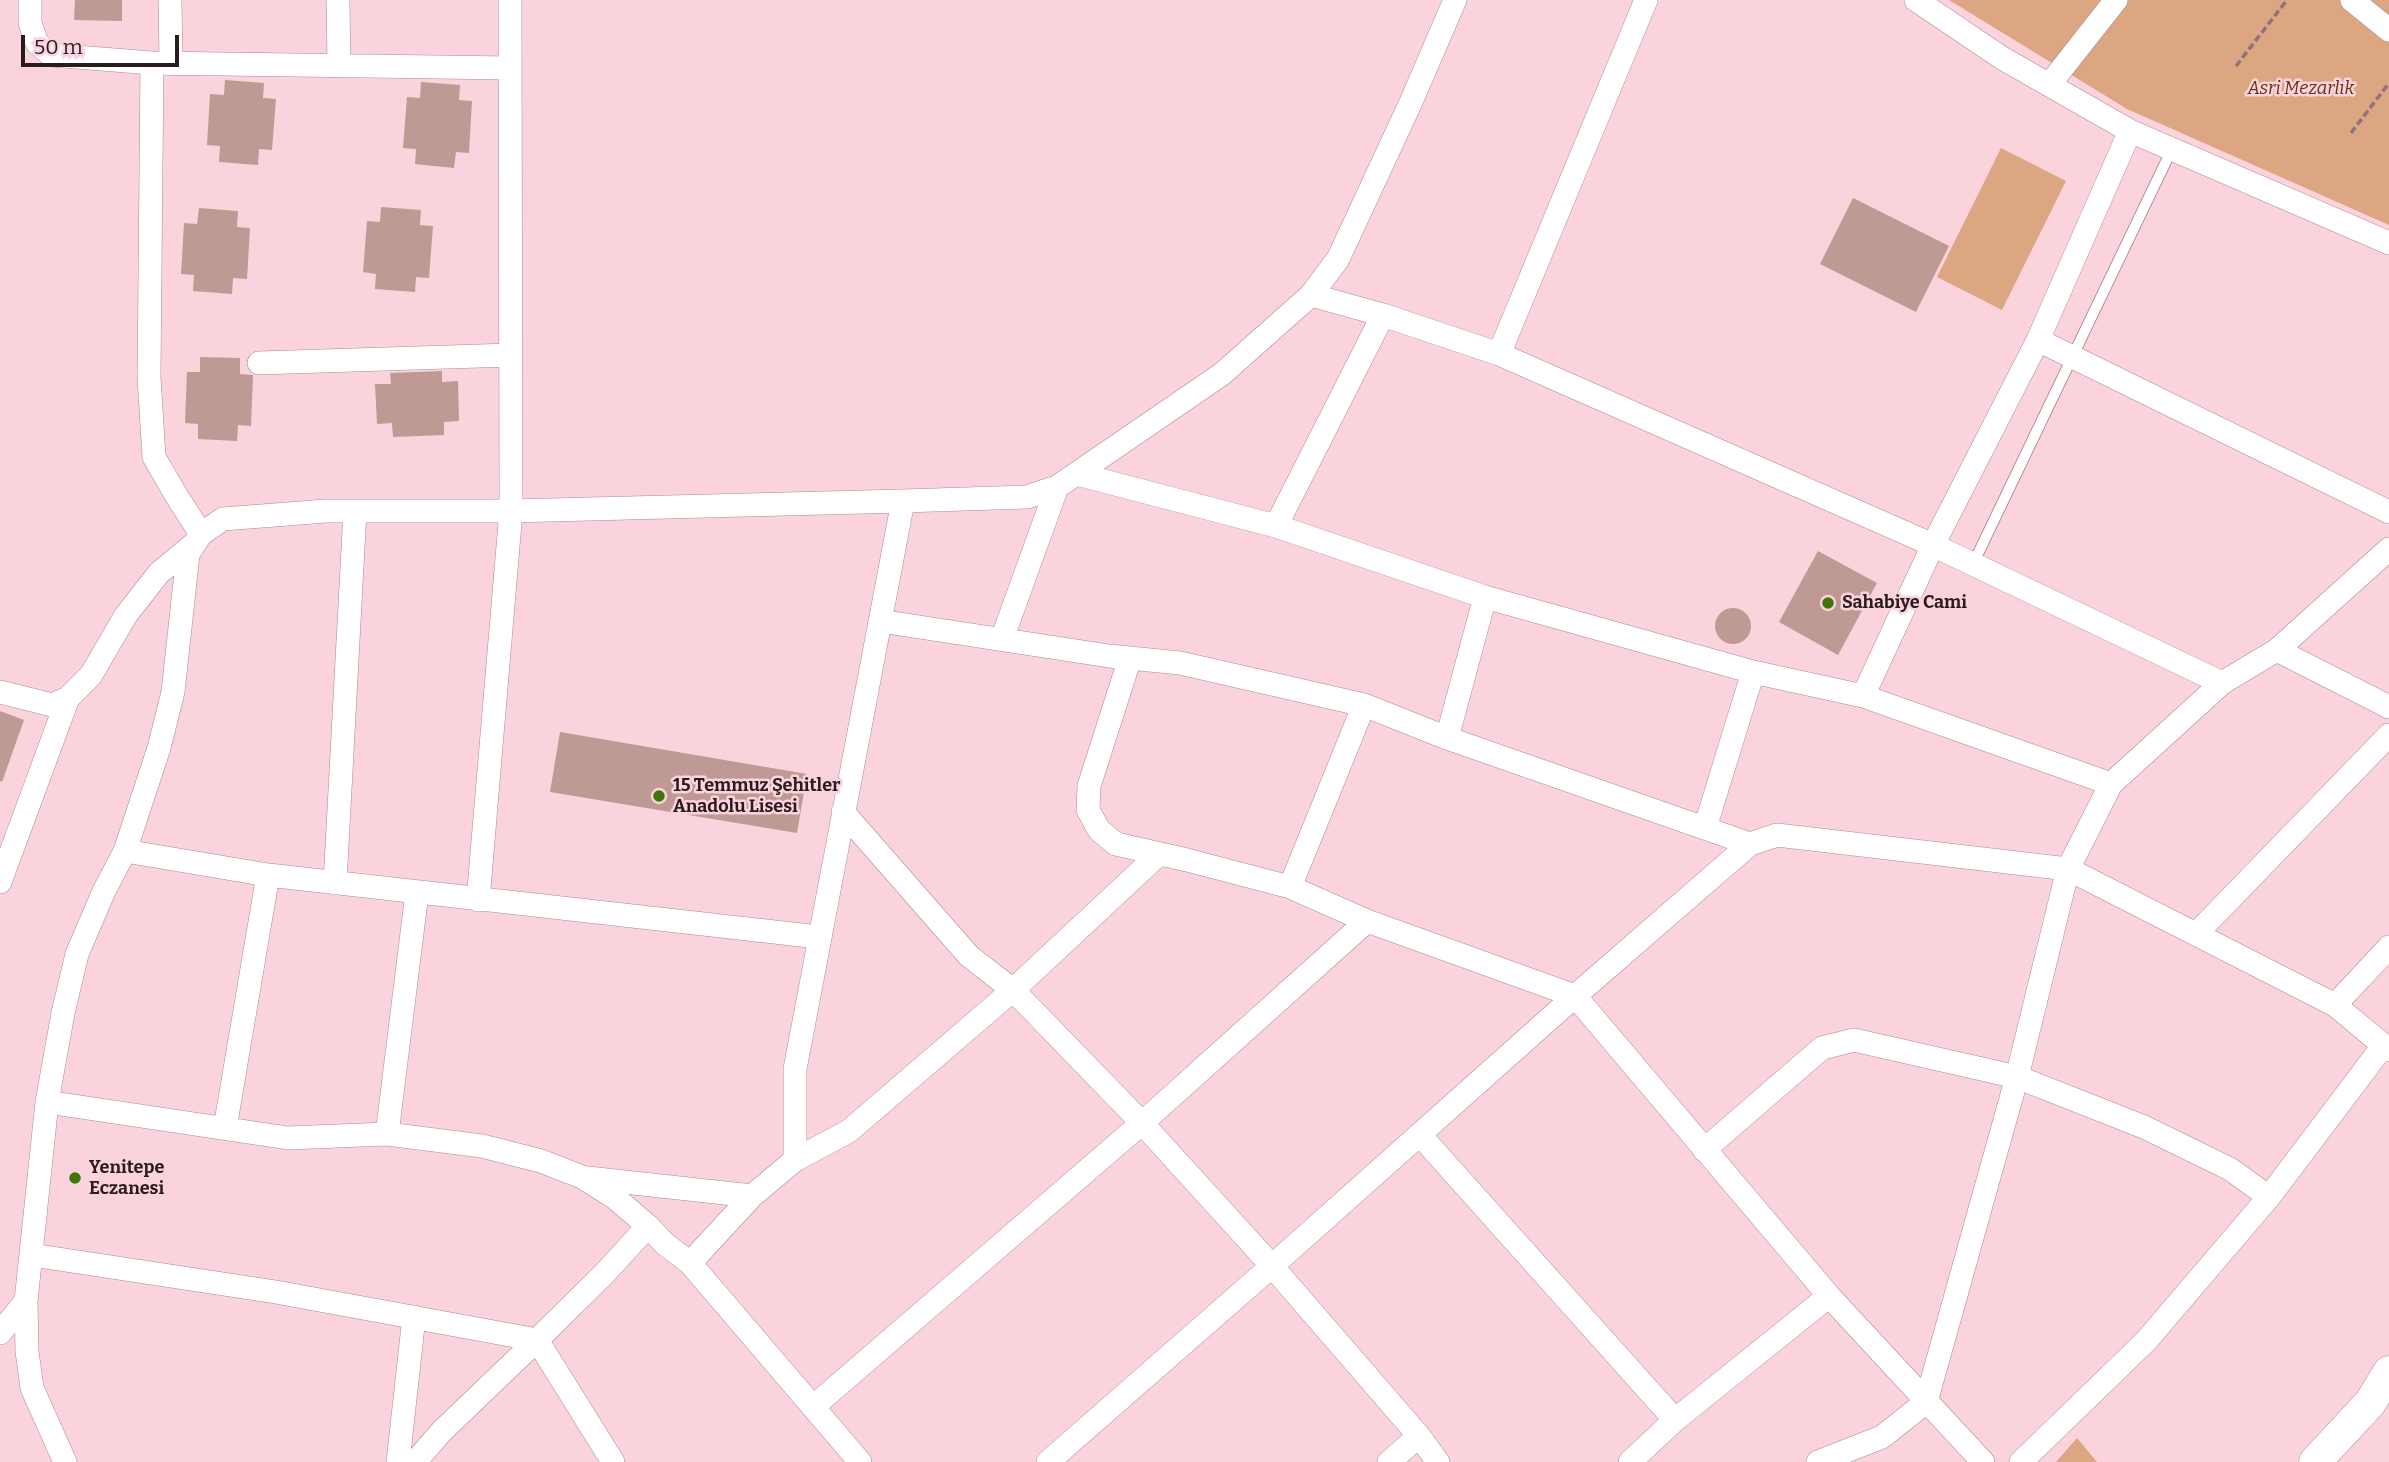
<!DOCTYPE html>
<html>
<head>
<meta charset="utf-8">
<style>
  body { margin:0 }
  #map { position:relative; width:2389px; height:1462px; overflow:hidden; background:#fbd3dd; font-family:Bitter,serif }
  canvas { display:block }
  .scale { position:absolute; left:21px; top:35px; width:158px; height:32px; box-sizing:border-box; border:4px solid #291b1f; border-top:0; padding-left:9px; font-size:21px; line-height:24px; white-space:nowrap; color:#291b1f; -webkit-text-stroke:5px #fbd3dd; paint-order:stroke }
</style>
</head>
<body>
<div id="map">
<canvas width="2389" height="1462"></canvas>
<div class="scale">50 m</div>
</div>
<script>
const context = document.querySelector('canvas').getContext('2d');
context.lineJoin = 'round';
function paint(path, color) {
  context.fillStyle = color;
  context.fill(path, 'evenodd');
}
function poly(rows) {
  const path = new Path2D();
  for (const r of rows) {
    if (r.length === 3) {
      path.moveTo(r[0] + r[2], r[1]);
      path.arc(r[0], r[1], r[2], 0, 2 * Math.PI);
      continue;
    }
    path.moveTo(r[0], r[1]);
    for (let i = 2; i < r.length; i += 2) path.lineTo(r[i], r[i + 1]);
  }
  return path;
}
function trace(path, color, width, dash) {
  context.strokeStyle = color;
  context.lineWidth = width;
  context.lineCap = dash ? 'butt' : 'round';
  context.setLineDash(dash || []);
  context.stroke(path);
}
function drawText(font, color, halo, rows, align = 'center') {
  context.font = font + ' Bitter,serif';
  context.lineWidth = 5;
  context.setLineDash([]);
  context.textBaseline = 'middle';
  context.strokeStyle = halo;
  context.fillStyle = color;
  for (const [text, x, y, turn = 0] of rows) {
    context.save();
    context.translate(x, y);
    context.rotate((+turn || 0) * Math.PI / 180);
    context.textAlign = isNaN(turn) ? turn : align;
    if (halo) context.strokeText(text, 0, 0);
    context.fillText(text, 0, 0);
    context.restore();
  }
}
paint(poly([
  [1949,0,2389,0,2389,225,2127,109],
  [2001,148,2066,181,2002,310,1937,277],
  [2077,1438,2097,1462,2056,1462]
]), '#dda682');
paint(poly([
  [75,0,122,0,122,21,74,20],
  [225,80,264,83,263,98,276,99,272,150,259,149,258,165,219,162,220,146,207,145,210,94,224,95],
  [421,82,460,85,459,100,472,101,469,153,456,152,454,168,415,164,416,149,403,148,407,97,420,98],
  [1853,198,1949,246,1916,312,1820,264],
  [381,207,421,210,420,225,433,226,429,278,416,277,415,292,375,289,376,274,363,272,367,221,380,222],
  [199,208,238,211,237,227,250,228,247,279,233,278,232,294,193,291,194,275,181,274,184,223,197,224],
  [200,357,240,358,240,374,253,375,251,426,238,425,237,441,198,439,198,424,185,423,187,372,200,372],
  [442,371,442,382,458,381,459,421,444,422,444,435,393,437,392,423,377,424,375,384,391,384,390,373],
  [1818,551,1877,583,1838,655,1779,622],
  [1733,626,18],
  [0,711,24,720,2,782,0,781],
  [560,732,807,774,797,833,550,792]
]), '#bf9994');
const service = poly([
  [1973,564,2172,149]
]);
const minor = poly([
  [30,0,30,23,37,43,51,55,152,63,510,68],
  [170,0,171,64],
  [338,0,339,66],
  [1916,0,2002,58,2130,131,2389,243],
  [2352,0,2389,30],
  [152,63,149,377,154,457,176,495,201,534],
  [2049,85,2116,0],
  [1311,295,1383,315,1499,354,1933,545,2222,683],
  [2038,340,2389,512],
  [1499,354,1646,0],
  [259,363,511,355],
  [1077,474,1276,526,1485,597,1753,672,1863,696,2111,784],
  [1276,526,1383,315],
  [880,621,1109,656,1180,663,1364,705,1447,738,1750,844],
  [1002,639,1057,487],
  [2277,650,2389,707],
  [1130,658,1089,786,1088,810,1099,830,1116,844,1187,860,1290,887,1367,921,1575,996,1829,1296,1983,1462],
  [0,692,52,705,68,698,91,675,126,615,159,573,195,543],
  [1863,696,1933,545,2038,340,2130,131],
  [1447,738,1485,597],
  [843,812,969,956,1013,990,1142,1123,1272,1266,1419,1436,1438,1462],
  [1705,828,1753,672],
  [125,851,268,875,819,937],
  [0,882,68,698],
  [335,883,355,511],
  [1290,887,1364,705],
  [478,900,511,511,510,0],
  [2196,934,2389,735],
  [2335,1005,2389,947],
  [47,1102,288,1138,387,1134,482,1146,541,1161,582,1177,614,1197,648,1226],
  [225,1128,268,875],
  [387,1134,417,893],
  [1420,1135,1675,1420],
  [1704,1150,1822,1048,1854,1040,2017,1077,2144,1127,2230,1169,2269,1197],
  [795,1160,849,1131,1013,990,1159,854],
  [588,1178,752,1196],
  [32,1255,276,1292,537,1340,613,1462],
  [690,1263,752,1196,795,1160,795,1069,903,501],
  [0,1333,26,1301],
  [814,1406,1142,1123,1367,921],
  [65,1462,32,1388,27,1351,26,1301,47,1102,63,1013,77,954,104,891,125,851,159,748,173,692,188,554,201,534,223,519,326,511,511,511,903,501,1027,497,1057,487,1222,374,1311,295,1338,259,1411,102,1455,0],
  [398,1462,414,1317],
  [415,1462,442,1431,537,1340,605,1273,648,1226,665,1244,690,1263,860,1462],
  [1048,1462,1272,1266,1575,996,1750,844,1777,835,2068,869,2335,1005,2389,1050],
  [1389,1462,1419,1436],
  [1630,1462,1675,1420,1829,1296],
  [1818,1462,1882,1437,1926,1402,2017,1077,2068,869,2111,784,2222,683,2277,650,2389,549],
  [2021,1462,2146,1341,2269,1197,2383,1046]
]);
const secondary = poly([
  [2315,1462,2370,1403,2389,1372]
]);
trace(service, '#ad8992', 12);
trace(minor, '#ad8992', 24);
trace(secondary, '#ad8992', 33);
trace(poly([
  [2236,66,2287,0],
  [2351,133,2389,83]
]), '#8e737a', 3.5, [7, 3.5]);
trace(service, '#fff', 10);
trace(minor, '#fff', 23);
trace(secondary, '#fff', 32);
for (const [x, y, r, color] of [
  [1828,603,7,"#3e7608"],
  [659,796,7,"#3e7608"],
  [75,1178,7,"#3e7608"]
]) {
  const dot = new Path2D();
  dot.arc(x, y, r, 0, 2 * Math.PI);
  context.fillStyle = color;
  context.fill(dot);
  trace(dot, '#fbd3dd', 2.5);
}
drawText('italic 18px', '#62330c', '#fbd3dd', [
  ["Asri Mezarlık",2301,89]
]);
drawText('bold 18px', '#291b1f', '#fbd3dd', [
  ["Sahabiye Cami",1842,603],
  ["15 Temmuz Şehitler",673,786],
  ["Anadolu Lisesi",673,807],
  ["Yenitepe",89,1168],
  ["Eczanesi",89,1189]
], 'left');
</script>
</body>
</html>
